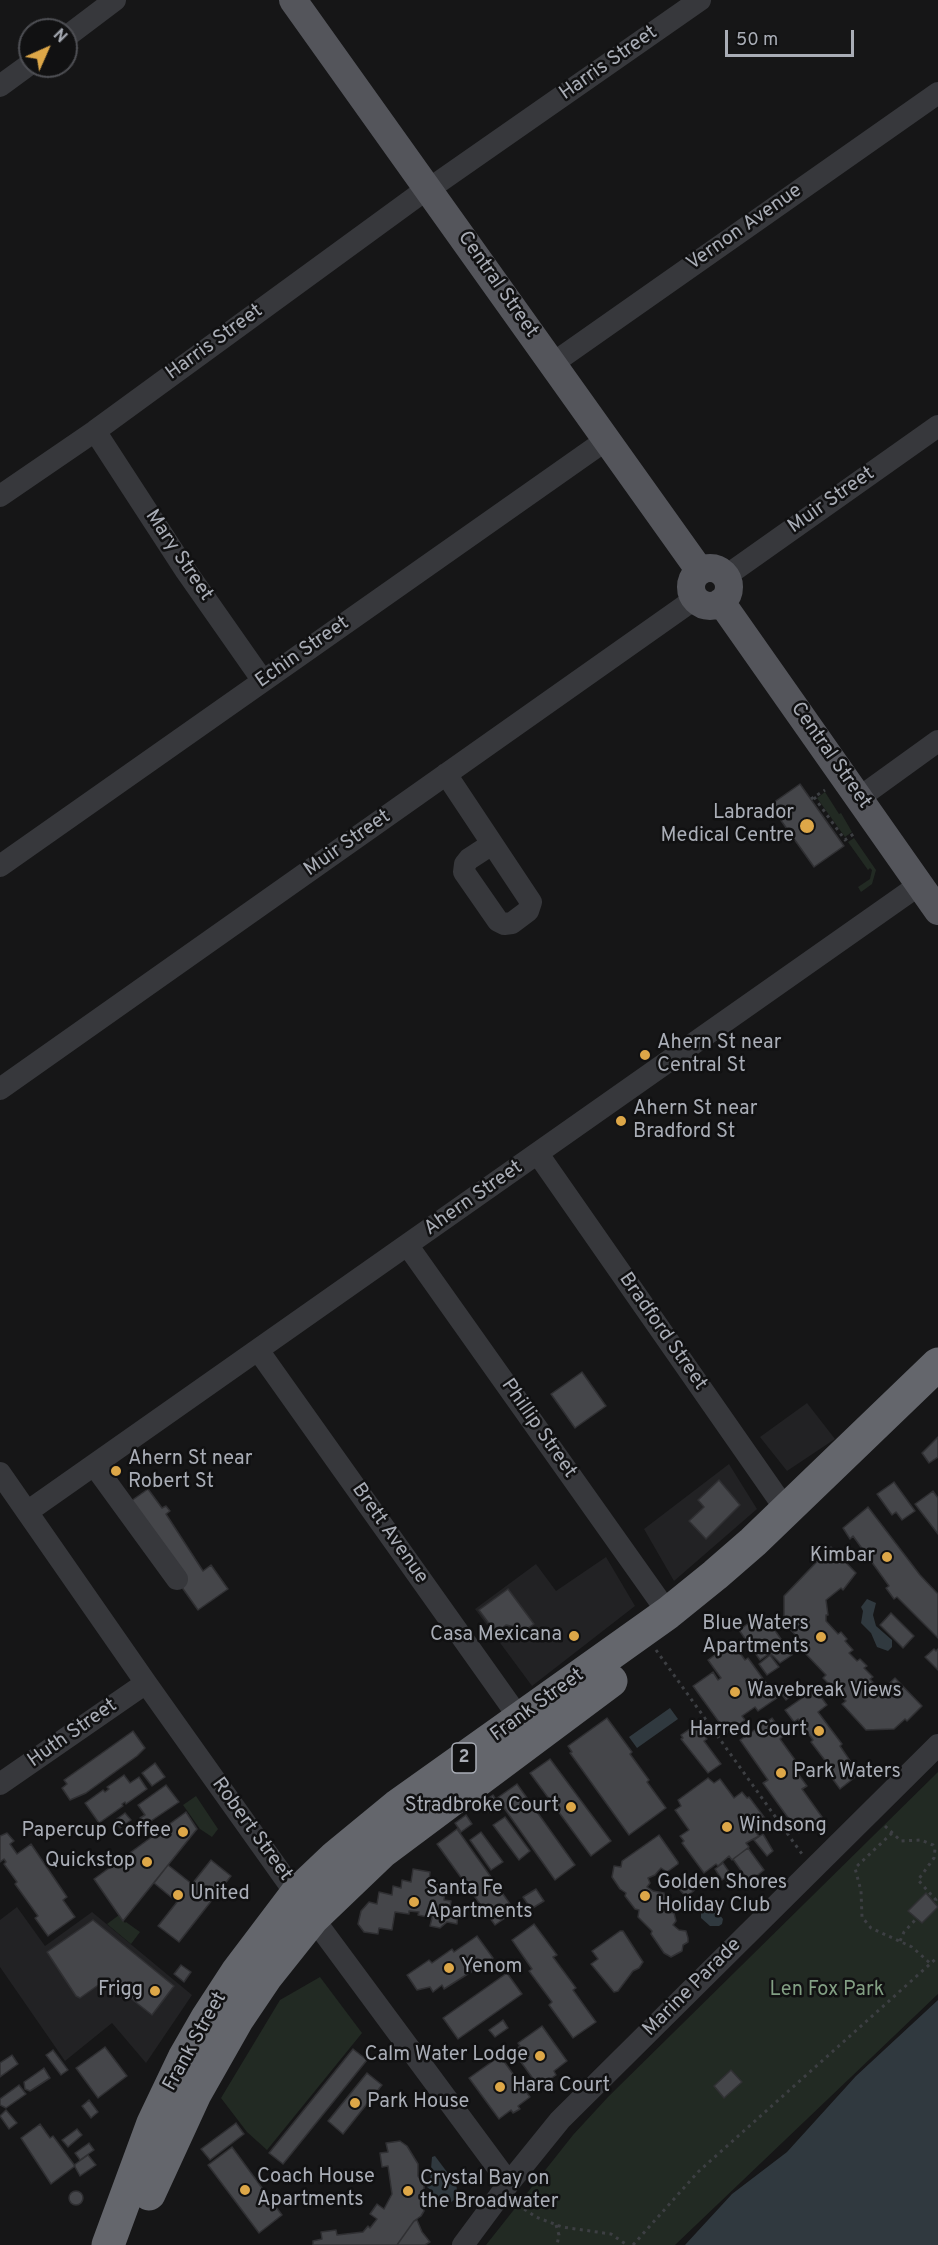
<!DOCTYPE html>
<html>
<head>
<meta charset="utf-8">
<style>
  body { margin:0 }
  #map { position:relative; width:938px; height:2245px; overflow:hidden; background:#161617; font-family:Overpass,sans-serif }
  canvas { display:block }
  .north { position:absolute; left:18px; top:18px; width:60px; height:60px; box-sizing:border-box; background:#111112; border:2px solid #4e4f54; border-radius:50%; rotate:45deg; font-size:16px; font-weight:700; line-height:24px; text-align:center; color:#a9adb6 }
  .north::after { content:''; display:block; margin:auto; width:21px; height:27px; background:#dda748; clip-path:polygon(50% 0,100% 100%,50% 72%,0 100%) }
  .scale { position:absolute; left:725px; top:30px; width:129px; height:27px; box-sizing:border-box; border:3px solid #a9adb6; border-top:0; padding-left:8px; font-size:18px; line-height:21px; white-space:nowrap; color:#a9adb6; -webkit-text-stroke:4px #111112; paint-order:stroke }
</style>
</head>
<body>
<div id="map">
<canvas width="938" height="2245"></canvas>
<div class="north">N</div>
<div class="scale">50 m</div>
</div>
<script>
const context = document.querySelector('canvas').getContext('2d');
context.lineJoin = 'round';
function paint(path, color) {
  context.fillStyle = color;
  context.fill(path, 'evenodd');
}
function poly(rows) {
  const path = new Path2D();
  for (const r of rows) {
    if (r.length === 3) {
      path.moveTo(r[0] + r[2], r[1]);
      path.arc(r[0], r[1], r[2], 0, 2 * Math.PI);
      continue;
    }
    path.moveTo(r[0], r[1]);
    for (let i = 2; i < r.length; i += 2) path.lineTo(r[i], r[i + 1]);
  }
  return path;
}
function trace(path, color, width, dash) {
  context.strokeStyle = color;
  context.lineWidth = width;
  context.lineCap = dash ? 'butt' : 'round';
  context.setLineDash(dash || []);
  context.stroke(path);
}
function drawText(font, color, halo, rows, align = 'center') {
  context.font = font + ' Overpass,sans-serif';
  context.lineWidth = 5;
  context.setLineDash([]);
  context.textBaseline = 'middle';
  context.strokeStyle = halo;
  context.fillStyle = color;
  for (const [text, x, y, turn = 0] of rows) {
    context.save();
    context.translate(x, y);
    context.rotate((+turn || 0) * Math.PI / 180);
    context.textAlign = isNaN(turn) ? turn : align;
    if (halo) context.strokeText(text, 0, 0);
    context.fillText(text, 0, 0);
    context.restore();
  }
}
paint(poly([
  [807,1403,835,1439,787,1471,760,1437],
  [729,1464,757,1509,674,1581,644,1529],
  [606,1557,635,1606,532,1686,475,1609,536,1564,556,1591],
  [17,1907,45,1946,92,1912,192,1995,146,2063,112,2023,65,2061,0,1967,0,1920]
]), '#222224');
paint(poly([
  [825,792,839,814,841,813,852,832,845,837,817,798],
  [854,838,876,870,872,884,861,892,858,887,870,879,872,870,870,868,868,870,848,842],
  [938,1772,938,1994,675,2245,486,2245,573,2135,608,2097],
  [196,1796,218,1829,212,1837,200,1829,183,1805],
  [119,1915,125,1923,126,1922,140,1932,131,1944,107,1924],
  [320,1977,362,2033,267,2150,247,2132,221,2098,280,2000]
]), '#222a23');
paint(poly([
  [867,1599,876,1603,873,1615,876,1626,892,1640,892,1647,888,1651,877,1647,871,1633,861,1623,863,1611,861,1607],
  [670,1708,678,1719,637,1748,629,1737],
  [706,1899,723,1919,722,1924,719,1926,710,1926,701,1918,701,1904],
  [938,2000,938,2245,685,2245,732,2194,787,2152,856,2076],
  [435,2156,456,2184,457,2190,454,2200,446,2206,442,2206,433,2201,432,2191,427,2187,430,2181,432,2157]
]), '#30393f');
const building = poly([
  [800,784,844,846,814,867,770,805,800,784],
  [582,1372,606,1406,575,1428,551,1394,582,1372],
  [938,1437,938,1457,929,1463,922,1453,938,1437],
  [719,1480,740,1505,706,1539,689,1521,704,1507,698,1500,719,1480],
  [894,1482,915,1511,902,1520,896,1512,892,1515,877,1494,894,1482],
  [148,1489,162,1508,166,1506,170,1511,166,1514,203,1571,211,1565,228,1589,198,1610,181,1586,131,1501,148,1489],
  [933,1491,938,1498,938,1534,915,1504,933,1491],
  [868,1507,920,1575,938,1594,938,1638,897,1597,894,1599,886,1588,889,1586,853,1536,850,1539,843,1528,868,1507],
  [831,1547,856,1573,843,1590,841,1588,826,1600,828,1615,826,1615,826,1621,838,1634,841,1632,847,1639,845,1641,853,1650,849,1653,857,1661,860,1659,867,1666,864,1668,873,1677,870,1679,881,1691,895,1678,922,1706,907,1721,905,1719,894,1729,866,1730,842,1704,846,1701,823,1678,826,1675,803,1651,807,1647,784,1623,784,1596,831,1547],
  [508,1589,534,1624,521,1633,516,1627,506,1625,496,1633,479,1610,508,1589],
  [763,1613,792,1655,780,1663,770,1653,760,1660,739,1630,763,1613],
  [891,1613,914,1636,903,1648,880,1625,891,1613],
  [732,1642,745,1660,748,1658,777,1698,758,1711,755,1707,742,1716,745,1720,727,1733,693,1686,713,1672,718,1680,721,1678,708,1660,732,1642],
  [934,1649,936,1651,938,1649,938,1670,925,1657,934,1649],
  [770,1655,779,1667,767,1675,759,1664,770,1655],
  [783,1683,792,1695,786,1700,777,1688,783,1683],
  [815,1689,827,1705,818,1712,842,1744,840,1746,859,1774,840,1789,829,1774,833,1771,811,1742,813,1740,798,1719,794,1722,785,1710,815,1689],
  [607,1718,632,1752,630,1754,649,1780,647,1782,666,1808,629,1835,570,1753,572,1752,568,1746,607,1718],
  [772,1718,784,1735,780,1739,798,1764,793,1767,807,1786,802,1789,822,1817,799,1833,763,1783,768,1780,740,1740,772,1718],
  [694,1726,696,1728,697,1727,707,1739,704,1741,721,1764,708,1773,681,1739,683,1738,681,1735,694,1726],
  [133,1731,145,1748,137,1756,86,1793,70,1800,62,1788,67,1784,64,1780,133,1731],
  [550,1759,611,1841,591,1856,530,1773,550,1759],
  [155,1763,165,1777,152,1786,142,1773,155,1763],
  [124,1775,130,1783,139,1777,147,1789,126,1804,125,1802,122,1804,123,1806,99,1823,85,1803,103,1790,105,1792,109,1789,107,1787,124,1775],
  [708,1778,714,1783,720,1779,734,1798,742,1792,747,1798,749,1797,770,1825,757,1834,759,1836,746,1843,749,1847,732,1860,729,1856,718,1866,716,1864,704,1873,682,1843,684,1841,680,1836,689,1830,675,1810,681,1806,678,1800,708,1778],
  [517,1784,575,1865,555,1880,497,1798,517,1784],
  [166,1785,179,1802,145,1825,140,1818,145,1815,138,1805,166,1785],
  [493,1795,499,1804,488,1812,481,1803,493,1795],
  [186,1812,197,1829,123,1921,94,1879,186,1812],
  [125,1813,131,1820,120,1828,114,1821,125,1813],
  [466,1815,472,1824,461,1832,455,1823,466,1815],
  [505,1817,530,1851,519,1860,493,1825,505,1817],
  [457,1829,515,1911,495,1925,437,1844,457,1829],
  [481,1832,503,1862,491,1870,470,1840,481,1832],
  [7,1833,14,1841,10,1844,17,1854,31,1844,67,1897,63,1900,75,1917,48,1936,35,1918,38,1916,15,1884,17,1882,4,1864,6,1862,4,1859,0,1862,0,1836,7,1833],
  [763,1834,773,1851,767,1856,754,1840,763,1834],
  [659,1835,678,1862,678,1864,667,1872,661,1868,655,1875,648,1878,650,1883,647,1887,653,1891,664,1893,665,1901,662,1911,674,1913,676,1921,673,1925,679,1930,686,1931,688,1938,688,1942,683,1945,682,1951,671,1957,664,1953,651,1934,652,1931,638,1917,639,1910,635,1909,625,1896,626,1893,620,1889,612,1877,614,1866,621,1867,622,1861,659,1835],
  [748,1848,764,1870,749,1882,733,1859,748,1848],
  [211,1860,231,1876,179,1942,158,1926,177,1902,154,1883,168,1865,192,1884,211,1860],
  [723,1863,734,1879,728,1883,725,1878,722,1880,715,1869,723,1863],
  [413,1869,430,1872,429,1881,438,1882,445,1892,444,1900,451,1901,450,1906,455,1907,454,1912,458,1912,457,1924,447,1922,440,1928,430,1926,432,1918,418,1915,419,1912,409,1911,409,1914,395,1912,392,1930,379,1928,378,1934,364,1932,358,1924,361,1911,369,1902,377,1904,379,1892,392,1895,393,1886,401,1888,402,1880,411,1882,413,1869],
  [691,1882,696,1889,686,1897,680,1890,691,1882],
  [536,1889,544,1901,531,1909,523,1897,536,1889],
  [926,1893,938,1907,922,1923,908,1911,926,1893],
  [93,1920,174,1986,152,2015,115,1986,97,1986,80,1998,76,1996,47,1952,93,1920],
  [534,1924,557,1955,553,1957,576,1988,573,1990,596,2022,573,2038,549,2005,552,2002,529,1971,532,1969,512,1940,534,1924],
  [620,1931,623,1931,643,1962,639,1968,633,1971,618,1991,614,1992,591,1964,598,1959,592,1951,620,1931],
  [477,1936,493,1958,444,1989,442,1985,433,1992,430,1987,417,1990,407,1975,429,1960,432,1963,452,1949,454,1952,477,1936],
  [181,1965,191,1972,184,1982,174,1974,181,1965],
  [507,1973,522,1994,458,2039,443,2018,507,1973],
  [503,2020,508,2028,495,2037,489,2030,503,2020],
  [542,2026,567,2061,554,2071,556,2075,539,2087,513,2051,520,2046,518,2043,542,2026],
  [105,2047,127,2076,98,2098,76,2068,105,2047],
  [353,2049,367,2060,283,2164,269,2153,353,2049],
  [53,2050,68,2070,61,2075,46,2055,53,2050],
  [12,2055,18,2064,0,2077,0,2063,12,2055],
  [500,2056,530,2097,518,2106,520,2109,513,2113,511,2110,499,2119,469,2078,500,2056],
  [44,2068,50,2078,30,2091,25,2089,24,2082,44,2068],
  [731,2070,742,2082,724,2098,714,2086,731,2070],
  [367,2073,382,2085,343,2134,328,2121,367,2073],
  [19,2085,26,2094,6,2108,0,2105,0,2099,19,2085],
  [89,2100,98,2112,91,2118,82,2106,89,2100],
  [6,2110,17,2123,9,2129,0,2116,6,2110],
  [236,2123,244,2134,210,2160,201,2149,236,2123],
  [40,2124,50,2138,53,2136,75,2166,51,2184,21,2138,40,2124],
  [77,2129,82,2135,68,2147,62,2140,77,2129],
  [400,2141,407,2146,418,2164,418,2176,424,2184,424,2189,422,2198,424,2211,421,2216,414,2221,397,2245,313,2245,313,2241,322,2239,321,2232,336,2230,337,2235,363,2232,368,2226,370,2228,377,2219,370,2214,377,2204,384,2209,392,2194,388,2166,382,2167,380,2153,388,2152,386,2143,400,2141],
  [89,2143,94,2150,80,2160,75,2153,89,2143],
  [232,2147,282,2215,259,2233,208,2165,232,2147],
  [88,2155,96,2165,80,2176,74,2165,88,2155],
  [76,2198,7],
  [417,2220,422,2232,430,2242,425,2245,397,2245,414,2221,417,2220]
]);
paint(building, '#45464a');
trace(building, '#303033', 1.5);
trace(poly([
  [814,797,845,840,855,833],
  [811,799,825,790],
  [656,1650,802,1854],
  [885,1826,901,1841,921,1840,933,1845,935,1849,934,1858,918,1880,936,1900,933,1903],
  [892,1833,855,1868,861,1891,862,1917,871,1928,912,1947,931,1964],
  [900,1941,904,1932,917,1918],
  [518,2205,536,2217,562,2227,611,2234,627,2245],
  [556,2225,559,2235,557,2245],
  [633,2245,698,2172,938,1957]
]), '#3d3f43', 3, [3, 4.5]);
trace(poly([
  [66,37,115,0],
  [0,86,30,64],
  [429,189,700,0],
  [552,364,938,93],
  [95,431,186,571,263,681],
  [0,496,95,431,428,188],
  [726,576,938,426],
  [446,774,531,902,528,911,512,923,504,924,498,921,464,872,465,864,469,859,492,844],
  [859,798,938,741],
  [0,866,606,440],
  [0,1089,696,598],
  [538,1154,786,1510],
  [408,1246,668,1613],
  [258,1350,520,1719],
  [94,1465,177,1579],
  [0,1473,146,1683,313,1918,509,2183],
  [27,1512,919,885],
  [0,1784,146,1683],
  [463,2245,509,2183,560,2120,938,1745]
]), '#37383c', 22);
trace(poly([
  [293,0,700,571],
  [710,587,19],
  [721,602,938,911]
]), '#54555b', 28);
trace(poly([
  [149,2194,195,2094,237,2020,266,1977,313,1918,382,1852,611,1681],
  [108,2245,153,2123,184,2058,207,2018,237,1972,296,1894,335,1857,397,1806,668,1613,715,1575,753,1542,938,1364]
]), '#64666c', 33);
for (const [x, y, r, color] of [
  [807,826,8,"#dda748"],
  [645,1055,6,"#dda748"],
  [621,1121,6,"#dda748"],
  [116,1471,6,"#dda748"],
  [887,1557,6,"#dda748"],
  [574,1636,6,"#dda748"],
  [821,1637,6,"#dda748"],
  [735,1692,6,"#dda748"],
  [819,1731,6,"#dda748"],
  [781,1773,6,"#dda748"],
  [571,1807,6,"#dda748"],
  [727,1827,6,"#dda748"],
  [183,1832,6,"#dda748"],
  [147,1862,6,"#dda748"],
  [178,1895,6,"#dda748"],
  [645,1896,6,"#dda748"],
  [414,1902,6,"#dda748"],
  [449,1968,6,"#dda748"],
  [155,1991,6,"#dda748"],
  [540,2056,6,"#dda748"],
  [500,2087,6,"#dda748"],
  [355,2103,6,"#dda748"],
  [245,2190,6,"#dda748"],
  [408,2191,6,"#dda748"]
]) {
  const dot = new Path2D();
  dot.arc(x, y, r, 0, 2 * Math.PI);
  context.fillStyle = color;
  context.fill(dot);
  trace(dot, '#111112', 2);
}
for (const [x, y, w] of [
  [464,1758,24]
]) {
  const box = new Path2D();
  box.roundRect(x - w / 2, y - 15, w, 30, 4.5);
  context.fillStyle = '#111112';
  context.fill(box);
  trace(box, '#a9adb6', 1.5);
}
drawText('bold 18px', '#a9adb6', null, [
  ["2",464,1758]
]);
drawText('20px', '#a9adb6', '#111112', [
  ["Harris Street",609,64,-35],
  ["Vernon Avenue",745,228,-35],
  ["Central Street",497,285,55],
  ["Harris Street",215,343,-36],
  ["Muir Street",832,501,-35],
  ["Mary Street",178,556,56],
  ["Echin Street",303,653,-35],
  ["Central Street",830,756,55],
  ["Muir Street",348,844,-35],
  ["Ahern Street",474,1199,-35],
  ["Bradford Street",662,1332,55],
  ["Phillip Street",538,1429,55],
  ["Brett Avenue",389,1534,55],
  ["Frank Street",538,1706,-36],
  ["Huth Street",73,1734,-35],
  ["Robert Street",251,1830,54],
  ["Marine Parade",693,1988,-45],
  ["Frank Street",196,2042,-61]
]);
drawText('20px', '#a9adb6', '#111112', [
  ["Labrador",794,814,"right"],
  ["Medical Centre",794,837,"right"],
  ["Ahern St near",657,1044],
  ["Central St",657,1067],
  ["Ahern St near",633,1110],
  ["Bradford St",633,1133],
  ["Ahern St near",128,1460],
  ["Robert St",128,1483],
  ["Kimbar",875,1557,"right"],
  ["Blue Waters",809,1625,"right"],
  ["Apartments",809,1648,"right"],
  ["Casa Mexicana",562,1636,"right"],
  ["Wavebreak Views",747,1692],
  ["Harred Court",807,1731,"right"],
  ["Park Waters",793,1773],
  ["Stradbroke Court",559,1807,"right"],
  ["Windsong",739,1827],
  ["Papercup Coffee",171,1832,"right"],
  ["Quickstop",135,1862,"right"],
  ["Golden Shores",657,1884],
  ["Holiday Club",657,1907],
  ["Santa Fe",426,1890],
  ["Apartments",426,1913],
  ["United",190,1895],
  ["Yenom",461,1968],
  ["Frigg",143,1991,"right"],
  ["Calm Water Lodge",528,2056,"right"],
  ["Hara Court",512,2087],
  ["Park House",367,2103],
  ["Coach House",257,2178],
  ["Apartments",257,2201],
  ["Crystal Bay on",420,2180],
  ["the Broadwater",420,2203]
], 'left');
drawText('20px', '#829f83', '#111112', [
  ["Len Fox Park",827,1991]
]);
</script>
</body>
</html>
